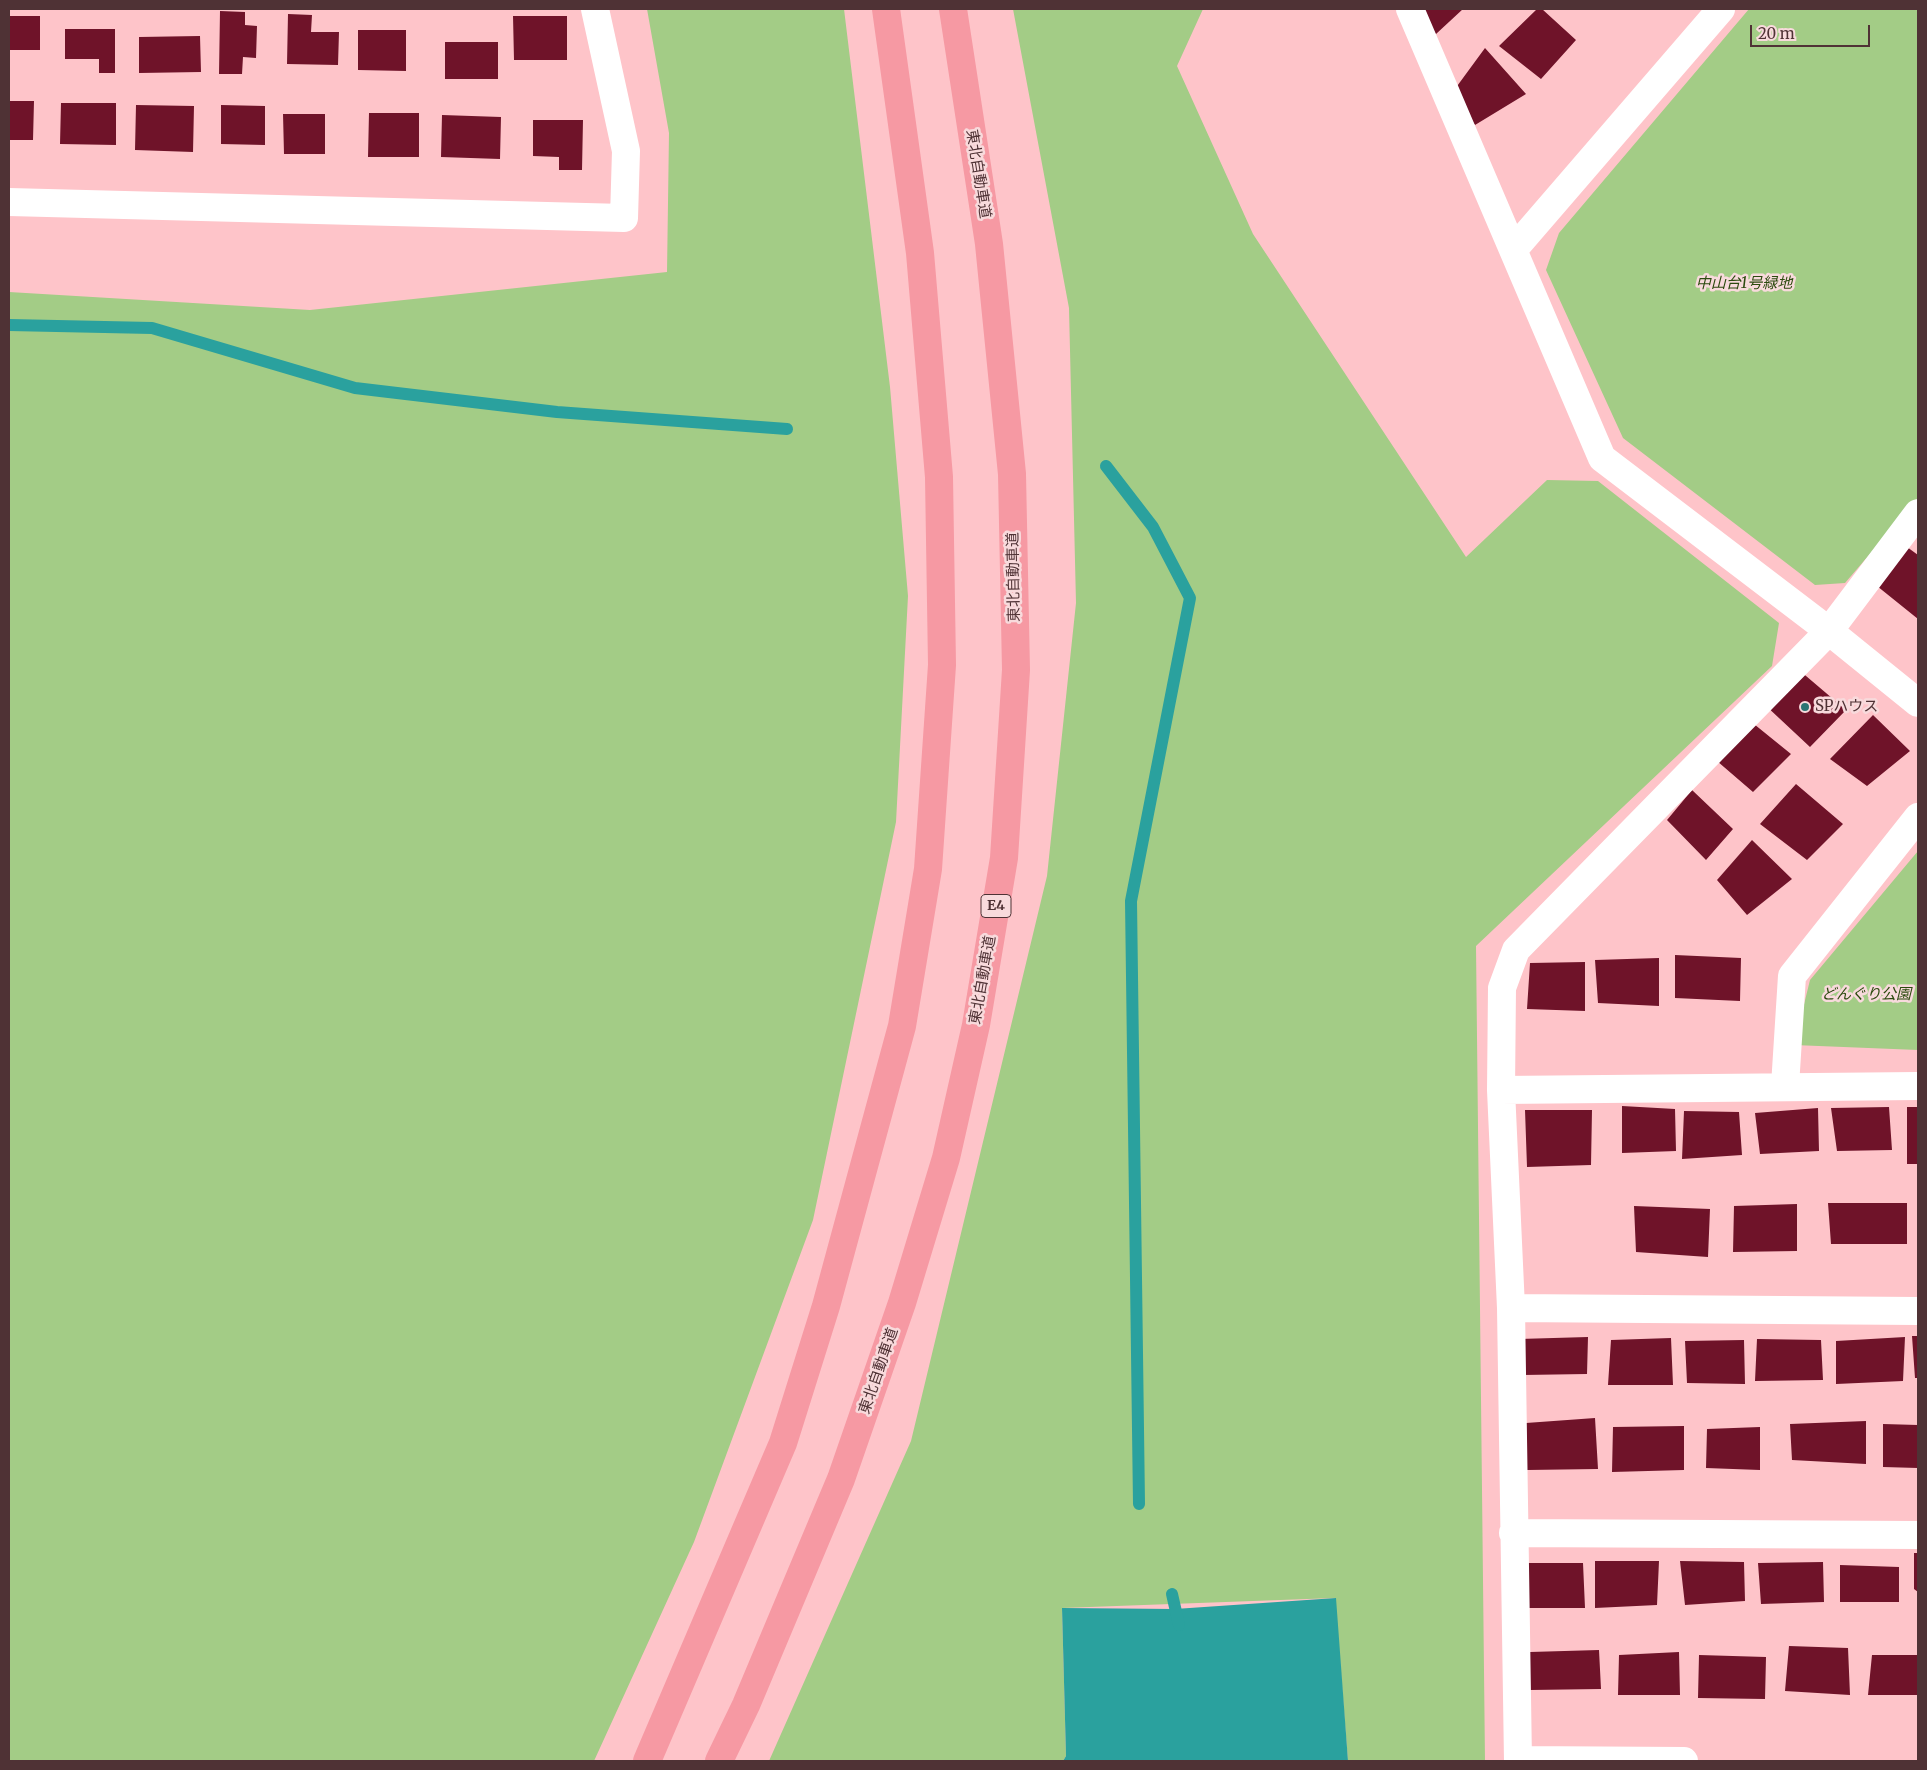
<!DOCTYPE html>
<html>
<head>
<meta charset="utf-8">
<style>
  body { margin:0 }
  #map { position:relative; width:1927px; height:1770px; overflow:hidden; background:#fec4c9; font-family:Merriweather,serif }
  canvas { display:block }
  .frame { position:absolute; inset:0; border:10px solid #4f3235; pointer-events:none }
  .scale { position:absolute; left:1750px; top:25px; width:120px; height:22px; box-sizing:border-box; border:2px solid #4f3235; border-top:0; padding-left:6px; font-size:15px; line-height:18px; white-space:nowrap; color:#4f3235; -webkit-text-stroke:4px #f8dadc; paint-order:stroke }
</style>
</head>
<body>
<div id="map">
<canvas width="1927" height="1770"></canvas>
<div class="frame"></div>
<div class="scale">20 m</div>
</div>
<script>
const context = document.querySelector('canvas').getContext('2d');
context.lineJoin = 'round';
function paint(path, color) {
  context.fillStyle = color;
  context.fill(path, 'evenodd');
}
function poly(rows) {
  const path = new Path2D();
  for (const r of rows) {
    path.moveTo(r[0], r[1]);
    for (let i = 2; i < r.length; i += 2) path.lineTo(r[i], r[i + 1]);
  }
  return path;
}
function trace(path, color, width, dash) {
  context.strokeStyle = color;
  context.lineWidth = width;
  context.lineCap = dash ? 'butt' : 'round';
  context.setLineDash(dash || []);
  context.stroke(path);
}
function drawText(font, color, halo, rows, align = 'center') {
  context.font = font + ' Merriweather,"Noto Sans JP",serif';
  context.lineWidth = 5;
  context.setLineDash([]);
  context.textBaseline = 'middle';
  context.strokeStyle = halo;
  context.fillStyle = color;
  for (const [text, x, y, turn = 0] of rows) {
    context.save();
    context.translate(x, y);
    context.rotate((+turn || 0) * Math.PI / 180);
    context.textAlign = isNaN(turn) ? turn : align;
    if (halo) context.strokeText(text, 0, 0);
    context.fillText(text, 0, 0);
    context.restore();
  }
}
paint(poly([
  [647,9,844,9,890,387,908,596,896,822,813,1220,694,1542,594,1761,9,1761,9,292,310,310,667,272,669,133],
  [1013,9,1203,9,1177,66,1253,234,1466,557,1547,480,1598,481,1779,623,1772,666,1476,946,1485,1761,1348,1761,1335,1598,1062,1608,1066,1756,1063,1761,769,1761,911,1441,1047,876,1076,603,1069,308],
  [1749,9,1918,9,1918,498,1845,583,1815,585,1623,438,1546,270,1559,233],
  [1918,851,1918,1050,1794,1045,1810,980]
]), '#a3cc86');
paint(poly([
  [1336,1598,1348,1761,1063,1761,1066,1756,1062,1608,1175,1609]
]), '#2aa19e');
trace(poly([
  [9,325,152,328,355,388,557,412,787,429],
  [1106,466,1153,527,1190,598,1131,901,1139,1504],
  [1172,1594,1179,1625]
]), '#2aa19e', 12);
paint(poly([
  [1418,9,1463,9,1436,34,1419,24],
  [1537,9,1542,9,1576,40,1541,79,1499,46],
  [220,11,245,12,245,25,257,26,256,58,243,57,242,74,219,74],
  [288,14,312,15,311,32,339,32,338,65,287,64],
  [9,16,40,16,40,50,9,50],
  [513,16,567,16,567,60,514,60],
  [65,29,115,29,115,73,99,73,99,59,65,59],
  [358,30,406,30,406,71,358,70],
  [200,36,201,72,139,73,139,37],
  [445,42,498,42,498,79,445,79],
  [1485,48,1526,94,1475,125,1452,93],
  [9,101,34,101,33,140,9,140],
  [61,103,116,103,116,145,60,144],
  [136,105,194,106,193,152,135,150],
  [221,105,265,106,265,145,221,144],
  [369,113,419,113,419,157,368,157],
  [283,114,325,114,325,154,284,154],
  [442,115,501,117,500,159,441,157],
  [533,120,583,120,582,170,559,170,559,157,533,156],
  [1907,547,1918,555,1918,619,1877,586],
  [1799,670,1846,710,1810,747,1764,704],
  [1873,715,1910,751,1867,786,1830,759],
  [1749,720,1791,754,1753,792,1717,761],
  [1796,784,1843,824,1807,860,1760,824],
  [1692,790,1733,829,1706,860,1667,820],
  [1752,840,1792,879,1747,915,1717,880],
  [1675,955,1741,958,1740,1001,1675,998],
  [1659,958,1659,1006,1598,1003,1595,960],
  [1585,962,1585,1011,1527,1009,1530,963],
  [1622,1106,1675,1109,1676,1151,1622,1153],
  [1889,1107,1892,1150,1837,1151,1831,1108],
  [1907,1107,1918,1107,1918,1164,1907,1164],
  [1818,1108,1819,1151,1760,1154,1755,1113],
  [1525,1110,1592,1110,1591,1165,1527,1167],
  [1684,1111,1739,1112,1742,1155,1682,1159],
  [1828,1203,1907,1203,1907,1244,1831,1244],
  [1797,1204,1797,1251,1733,1252,1734,1206],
  [1634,1206,1710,1209,1708,1257,1636,1252],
  [1912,1336,1918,1336,1918,1378,1915,1378],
  [1588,1337,1587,1374,1523,1375,1519,1339],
  [1905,1337,1903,1381,1836,1384,1836,1341],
  [1671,1338,1673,1385,1608,1385,1611,1340],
  [1757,1339,1821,1340,1823,1380,1755,1381],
  [1744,1340,1745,1384,1687,1383,1685,1341],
  [1595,1418,1598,1469,1527,1470,1526,1423],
  [1866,1421,1866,1464,1792,1460,1790,1424],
  [1883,1424,1918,1425,1918,1468,1883,1467],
  [1684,1426,1684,1470,1612,1472,1613,1427],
  [1760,1427,1760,1470,1706,1468,1707,1429],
  [1914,1553,1918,1553,1918,1592,1914,1589],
  [1595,1561,1659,1561,1657,1605,1595,1608],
  [1680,1561,1744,1562,1745,1601,1685,1605],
  [1823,1562,1824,1602,1761,1604,1758,1563],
  [1524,1563,1583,1563,1585,1608,1525,1608],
  [1840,1565,1899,1567,1899,1602,1840,1602],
  [1789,1646,1848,1648,1850,1695,1785,1691],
  [1599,1650,1601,1689,1530,1690,1530,1652],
  [1679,1652,1680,1695,1618,1695,1619,1655],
  [1699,1655,1766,1657,1765,1699,1698,1698],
  [1872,1655,1918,1655,1918,1695,1868,1695]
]), '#6f1329');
trace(poly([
  [1410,9,1602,458,1829,631,1918,703],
  [9,202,624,218,626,151,595,9],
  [1514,249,1721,9],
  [1785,1086,1792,976,1918,817],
  [1501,1090,1918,1086],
  [1511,1308,1918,1311],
  [1513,1533,1918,1535],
  [1518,1760,1684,1761],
  [1518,1761,1511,1308,1501,1090,1502,988,1516,950,1829,631,1918,513]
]), '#fff', 28);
trace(poly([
  [647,1761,783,1443,826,1306,902,1026,928,869,942,665,939,477,920,253,886,9],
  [719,1761,746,1705,841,1479,902,1303,946,1158,976,1025,1004,858,1016,670,1012,474,989,244,953,9]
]), '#f699a3', 28);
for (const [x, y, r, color] of [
  [1805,707,5,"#2b7573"]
]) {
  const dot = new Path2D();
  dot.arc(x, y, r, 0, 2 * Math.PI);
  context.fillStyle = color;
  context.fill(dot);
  trace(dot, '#f8dadc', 2);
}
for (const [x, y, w] of [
  [996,906,30]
]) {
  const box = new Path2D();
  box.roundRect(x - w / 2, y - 11.5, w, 23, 4);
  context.fillStyle = '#f8dadc';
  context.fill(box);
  trace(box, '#4f3235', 1);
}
drawText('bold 14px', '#4f3235', null, [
  ["E4",996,906]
]);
drawText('15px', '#4f3235', '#f8dadc', [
  ["東北自動車道",978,174,81],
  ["東北自動車道",1014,577,-91],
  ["東北自動車道",983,980,-80],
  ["東北自動車道",879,1371,-71]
]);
drawText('italic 15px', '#2b4a0e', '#f8dadc', [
  ["中山台1号緑地",1744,284],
  ["どんぐり公園",1866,995]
]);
drawText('15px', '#4f3235', '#f8dadc', [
  ["SPハウス",1815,707]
], 'left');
</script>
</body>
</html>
